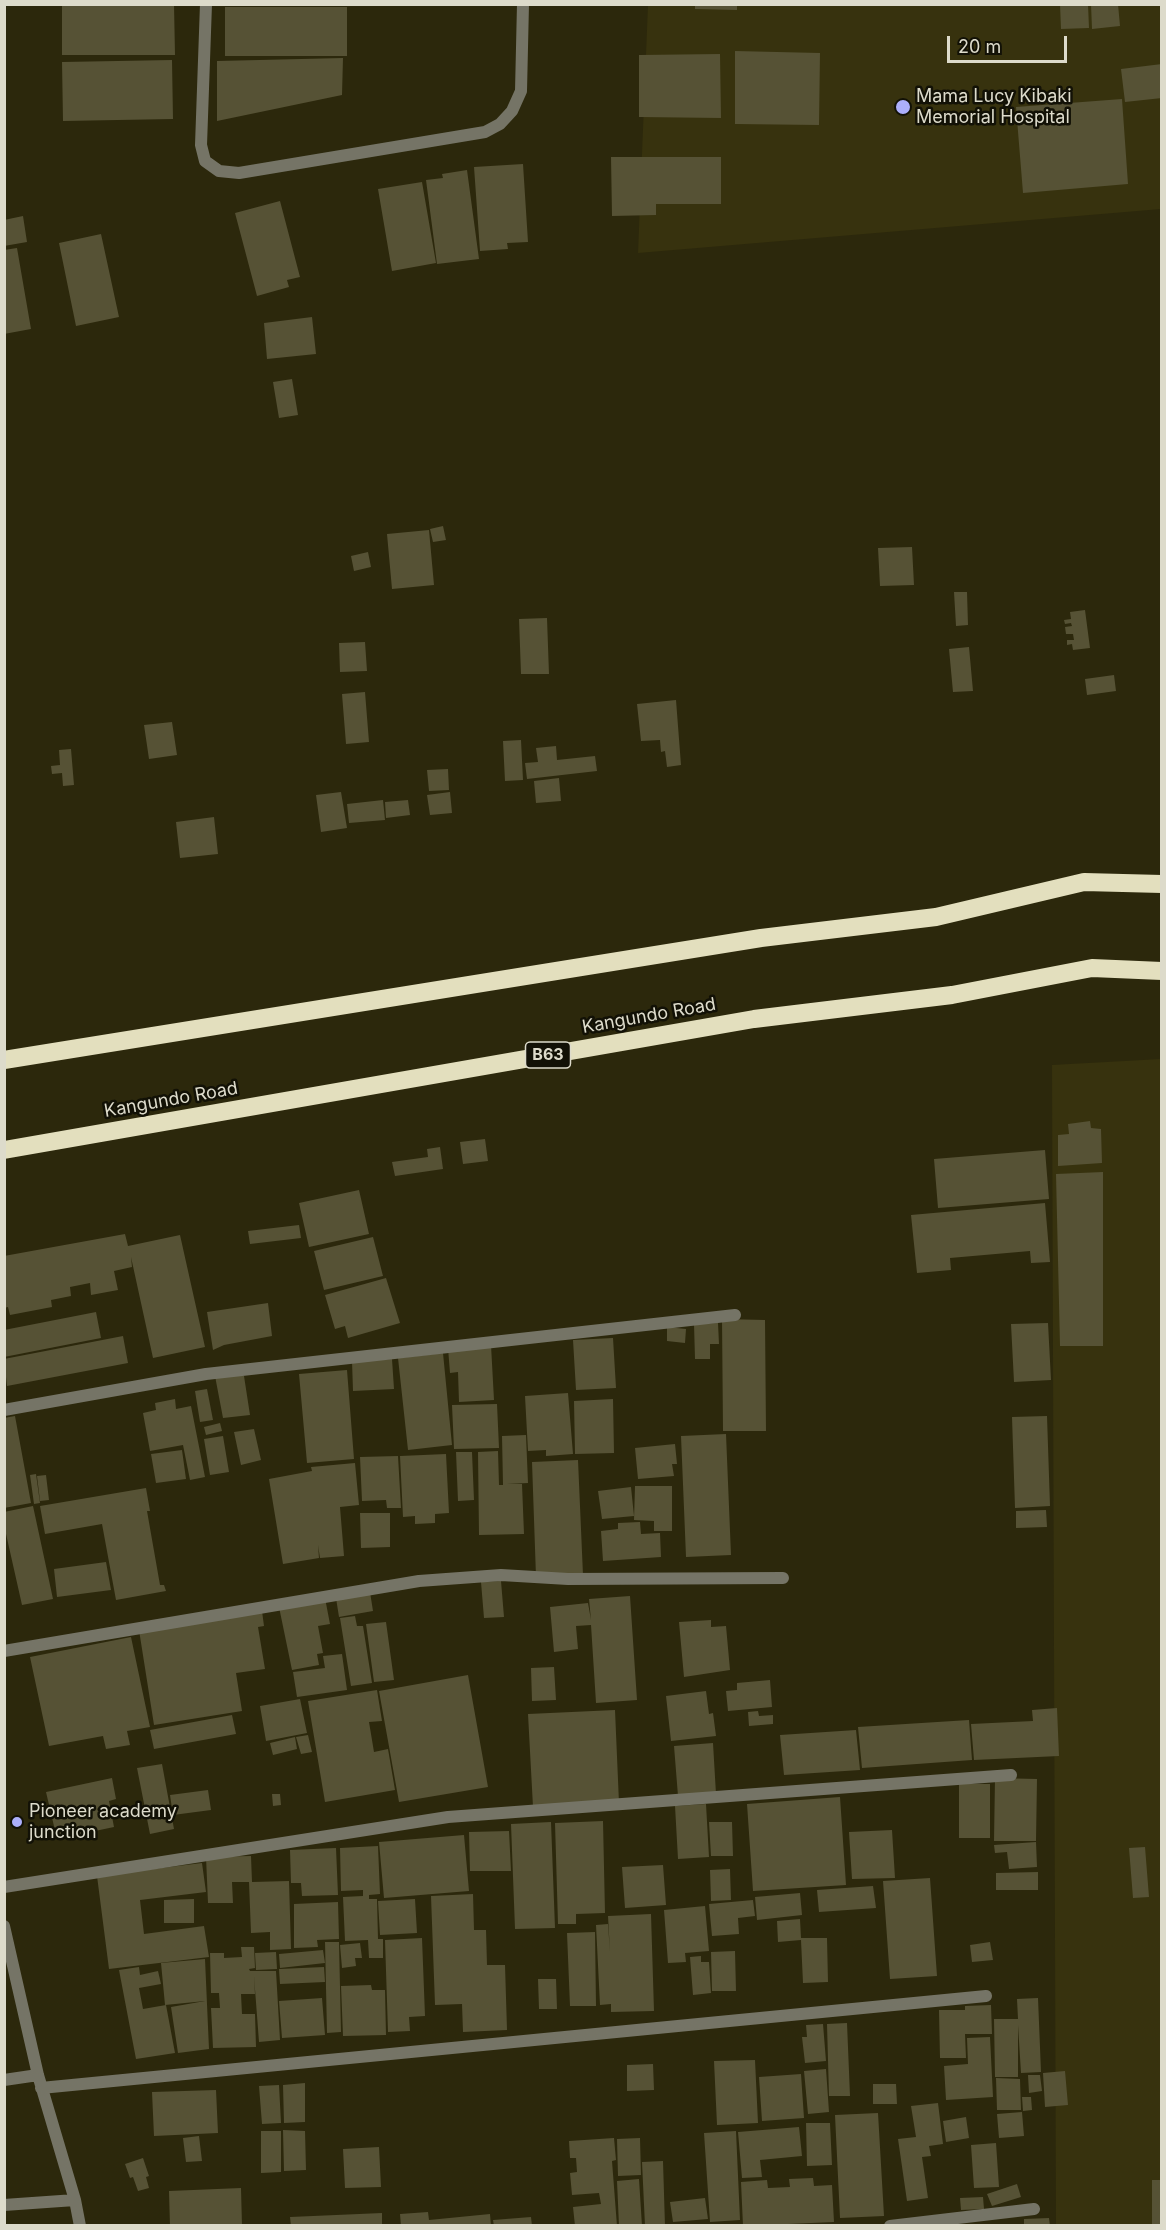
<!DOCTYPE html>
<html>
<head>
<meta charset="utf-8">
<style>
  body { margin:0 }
  #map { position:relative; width:1166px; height:2230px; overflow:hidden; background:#2c280c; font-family:Inter,sans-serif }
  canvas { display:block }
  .frame { position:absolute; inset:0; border:6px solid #dddbcb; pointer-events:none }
  .scale { position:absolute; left:947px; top:36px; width:120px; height:27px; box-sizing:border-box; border:3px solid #dddbcb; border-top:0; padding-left:8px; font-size:18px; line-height:21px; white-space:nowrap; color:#dddbcb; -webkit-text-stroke:4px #121106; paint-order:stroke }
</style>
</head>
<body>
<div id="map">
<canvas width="1166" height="2230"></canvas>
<div class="frame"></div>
<div class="scale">20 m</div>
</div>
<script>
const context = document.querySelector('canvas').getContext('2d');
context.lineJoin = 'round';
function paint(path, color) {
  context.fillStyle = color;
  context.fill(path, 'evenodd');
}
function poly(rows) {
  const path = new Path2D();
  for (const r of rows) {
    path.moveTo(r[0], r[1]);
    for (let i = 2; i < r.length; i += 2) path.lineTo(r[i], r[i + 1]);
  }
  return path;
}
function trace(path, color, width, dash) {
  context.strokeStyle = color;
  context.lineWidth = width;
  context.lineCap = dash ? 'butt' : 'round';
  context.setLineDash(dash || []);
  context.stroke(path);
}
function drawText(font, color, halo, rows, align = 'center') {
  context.font = font + ' Inter,sans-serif';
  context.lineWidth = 5;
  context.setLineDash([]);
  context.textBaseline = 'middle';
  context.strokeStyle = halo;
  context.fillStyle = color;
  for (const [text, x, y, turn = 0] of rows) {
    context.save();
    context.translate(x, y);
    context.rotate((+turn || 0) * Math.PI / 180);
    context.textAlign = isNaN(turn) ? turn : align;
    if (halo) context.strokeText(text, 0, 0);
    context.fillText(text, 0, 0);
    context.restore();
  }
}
paint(poly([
  [648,5,1161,5,1161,209,638,253],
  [1161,1059,1161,2225,1056,2225,1052,1065]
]), '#37320e');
paint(poly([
  [62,4,174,4,175,55,62,55],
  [695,4,737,4,737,10,695,9],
  [1060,4,1088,4,1089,28,1061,29],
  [1091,4,1118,4,1120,26,1092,29],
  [225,7,347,7,347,56,225,56],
  [735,51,820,53,819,125,735,124],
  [720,54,721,118,639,117,639,55],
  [343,58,342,95,217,121,217,61],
  [172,60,173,119,63,121,62,62],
  [1162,64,1162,98,1125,102,1121,69],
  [1122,99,1128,184,1023,193,1016,107],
  [611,157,721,157,721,204,656,204,656,215,612,216],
  [523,164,528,242,507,243,508,249,480,251,474,167],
  [467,170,479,259,437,264,426,180,443,178,442,174],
  [422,182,436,263,392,271,378,189],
  [280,201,300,277,287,280,289,287,257,296,235,213],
  [23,216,27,242,4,246,4,220],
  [101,234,119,317,76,326,59,243],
  [17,248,31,329,4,334,4,250],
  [312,317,316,354,267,359,264,323],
  [292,379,298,415,279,418,273,382],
  [443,526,446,540,433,542,430,529],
  [429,530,434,585,392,589,387,534],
  [912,547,914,585,880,586,878,548],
  [368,552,371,567,354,571,351,556],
  [954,592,967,592,968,625,956,626],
  [1085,610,1090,648,1073,650,1072,644,1067,645,1067,640,1074,640,1073,634,1066,634,1065,627,1072,626,1071,623,1065,624,1064,620,1071,619,1070,612],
  [547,618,549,674,521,674,519,619],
  [365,642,367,671,340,672,339,643],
  [969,647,973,691,953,692,949,649],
  [1114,675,1116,691,1087,695,1085,679],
  [365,692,369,742,346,744,342,694],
  [676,700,681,765,667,767,665,751,661,752,660,740,641,741,637,704],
  [172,722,177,755,149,759,144,725],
  [521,740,523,780,505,781,503,741],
  [556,746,557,760,595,756,597,771,527,779,525,763,538,762,536,748],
  [71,749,74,785,63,786,62,773,52,774,51,766,60,765,59,750],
  [448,769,449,790,429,791,427,770],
  [559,778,561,801,536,803,534,781],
  [341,792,347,828,321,832,316,795],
  [450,792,452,813,430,815,427,795],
  [383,800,385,820,349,823,347,804],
  [408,800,410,815,386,818,385,802],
  [214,817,218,854,180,858,176,822],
  [1090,1121,1091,1128,1101,1129,1102,1163,1058,1166,1058,1135,1069,1134,1068,1124],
  [485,1139,488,1161,463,1164,460,1142],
  [440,1147,443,1169,395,1176,392,1162,428,1157,427,1149],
  [1045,1150,1049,1199,938,1208,934,1159],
  [1103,1172,1103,1346,1060,1346,1056,1174],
  [359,1190,369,1234,309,1247,299,1203],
  [1045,1203,1050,1262,1031,1263,1030,1251,950,1258,951,1270,917,1273,911,1215],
  [299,1225,301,1238,250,1244,248,1231],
  [125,1234,128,1246,180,1235,205,1347,153,1358,131,1257,132,1267,114,1271,118,1290,91,1295,90,1283,70,1287,71,1296,51,1300,52,1307,10,1315,8,1307,4,1308,4,1256],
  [373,1237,383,1276,324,1290,314,1251],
  [386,1278,400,1323,348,1338,345,1326,335,1329,325,1295],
  [268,1303,272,1336,224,1345,213,1350,207,1312],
  [96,1312,101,1338,4,1357,4,1330],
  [722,1319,765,1320,766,1431,723,1431],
  [718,1323,719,1344,710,1344,710,1359,695,1359,694,1324],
  [1048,1323,1051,1380,1014,1382,1011,1324],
  [667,1327,686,1329,685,1343,667,1341],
  [123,1336,128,1363,7,1386,4,1359],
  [613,1338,616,1388,576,1390,573,1340],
  [491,1345,494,1400,459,1402,458,1372,450,1373,448,1348],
  [443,1353,452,1445,408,1450,398,1358],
  [392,1359,394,1389,353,1391,352,1361],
  [347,1370,354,1459,307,1463,299,1374],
  [215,1376,244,1376,250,1415,223,1418],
  [207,1389,213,1420,200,1422,195,1391],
  [568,1393,573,1454,546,1456,546,1450,528,1451,525,1396],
  [175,1399,176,1409,191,1406,205,1477,190,1480,183,1445,150,1451,143,1413,156,1410,155,1403],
  [613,1399,614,1453,575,1454,574,1401],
  [497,1404,499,1448,454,1449,452,1405],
  [15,1416,31,1503,4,1508,4,1418],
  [1047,1416,1050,1506,1015,1508,1012,1417],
  [220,1423,222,1431,206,1435,204,1427],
  [254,1429,261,1460,241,1465,234,1432],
  [726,1434,731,1555,686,1557,681,1436],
  [526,1435,528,1483,507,1484,522,1484,524,1534,479,1535,478,1452,498,1451,499,1485,503,1485,502,1436],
  [223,1436,229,1472,210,1475,204,1439],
  [675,1444,677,1464,672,1464,674,1476,638,1479,635,1448],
  [182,1450,186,1479,156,1483,151,1454],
  [456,1452,472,1452,474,1500,458,1501],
  [446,1454,449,1513,435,1514,435,1523,415,1524,415,1516,403,1517,400,1456],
  [398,1456,401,1508,387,1508,386,1500,362,1501,360,1457],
  [578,1460,583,1575,536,1577,532,1462],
  [355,1463,359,1505,340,1507,344,1556,320,1558,318,1545,319,1558,283,1564,269,1479,312,1471,311,1467],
  [36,1474,40,1503,34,1504,30,1475],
  [46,1475,49,1500,40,1501,37,1476],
  [635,1486,672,1486,672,1531,654,1531,654,1521,634,1520],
  [631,1487,634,1516,602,1519,598,1491],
  [146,1488,150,1511,147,1511,160,1585,164,1585,166,1591,116,1600,102,1524,45,1534,40,1506],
  [33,1506,53,1599,22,1605,4,1525,4,1512],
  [1046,1510,1047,1527,1016,1528,1016,1511],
  [360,1513,390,1513,390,1547,361,1548],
  [640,1522,641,1534,660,1533,661,1557,603,1561,601,1531,618,1529,618,1523],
  [106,1562,111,1590,57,1597,54,1569],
  [501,1581,504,1617,484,1618,481,1582],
  [370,1592,373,1611,339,1617,336,1598],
  [630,1596,637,1700,596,1703,591,1625,576,1626,578,1649,554,1652,550,1607,588,1603,591,1620,589,1599],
  [325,1598,330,1624,318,1626,323,1653,317,1654,319,1665,292,1670,279,1607],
  [262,1611,264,1626,258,1627,265,1669,236,1673,242,1711,154,1725,139,1630],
  [355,1616,357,1626,363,1626,372,1683,351,1686,340,1618],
  [711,1620,711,1627,726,1626,730,1670,684,1677,679,1622],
  [386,1622,394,1680,374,1682,366,1624],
  [131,1637,150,1727,127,1731,130,1745,106,1749,103,1736,49,1746,30,1657],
  [342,1654,347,1690,297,1697,293,1672,325,1668,323,1656],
  [554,1667,556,1700,532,1701,531,1668],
  [468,1675,488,1787,399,1802,379,1691],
  [770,1680,772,1707,728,1711,726,1691,737,1690,737,1683],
  [377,1690,382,1721,369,1722,374,1752,388,1749,395,1790,325,1802,308,1701],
  [706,1691,709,1714,713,1713,716,1736,671,1741,666,1696],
  [300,1699,307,1733,266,1741,260,1706],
  [1057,1708,1059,1756,974,1760,971,1724,1033,1721,1032,1710],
  [615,1710,619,1803,533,1807,528,1714],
  [758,1711,759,1716,773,1715,773,1724,749,1726,748,1712],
  [232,1715,236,1734,154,1749,150,1730],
  [969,1720,972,1760,862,1768,858,1727],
  [856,1730,860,1770,784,1775,780,1735],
  [308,1735,312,1752,301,1754,296,1737],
  [295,1737,297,1749,273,1755,270,1743],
  [713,1743,716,1794,678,1796,674,1746],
  [162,1764,174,1829,150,1834,137,1768],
  [112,1778,116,1799,109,1801,114,1827,57,1839,46,1792],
  [995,1778,1037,1779,1036,1841,994,1841],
  [959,1784,990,1784,990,1838,959,1838],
  [208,1790,211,1810,173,1815,170,1795],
  [272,1794,280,1794,281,1805,273,1806],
  [840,1797,846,1885,753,1891,747,1804],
  [706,1804,709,1857,678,1859,675,1806],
  [603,1821,605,1913,576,1914,576,1924,558,1924,555,1823],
  [551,1822,555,1928,515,1929,511,1824],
  [709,1822,732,1822,733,1856,711,1856],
  [892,1830,895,1878,852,1879,849,1832],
  [509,1831,511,1871,470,1871,469,1832],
  [464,1835,469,1891,384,1898,379,1842],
  [1036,1842,1037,1867,1009,1869,1007,1852,995,1853,994,1845],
  [378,1846,380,1894,369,1895,369,1899,377,1899,378,1939,383,1939,383,1958,369,1958,368,1940,345,1941,343,1897,363,1896,363,1890,341,1891,340,1848],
  [1145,1847,1149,1897,1133,1898,1129,1848],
  [336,1848,338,1895,302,1896,301,1883,291,1883,290,1850],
  [251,1856,252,1882,289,1881,291,1949,270,1950,270,1932,251,1933,249,1882,232,1882,233,1903,208,1903,206,1857],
  [202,1863,206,1892,140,1900,144,1934,204,1926,209,1957,109,1969,97,1876],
  [663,1865,666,1905,625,1908,622,1867],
  [730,1869,731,1900,711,1901,710,1870],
  [1038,1872,1038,1890,996,1890,996,1873],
  [930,1878,937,1976,890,1979,883,1881],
  [873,1886,876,1908,819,1912,817,1890],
  [800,1893,802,1915,757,1920,755,1897],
  [473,1894,474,1930,486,1930,487,1965,505,1965,507,2030,463,2032,462,2004,435,2005,431,1896],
  [194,1899,194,1923,164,1923,164,1900],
  [415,1899,417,1933,380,1935,378,1901],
  [753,1900,755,1916,738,1918,739,1934,712,1936,709,1904],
  [338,1902,339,1939,317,1940,318,1947,294,1948,294,1904],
  [705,1906,709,1951,685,1953,686,1962,668,1963,664,1910],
  [651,1914,654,2011,611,2012,611,2004,600,2005,596,1925,608,1924,610,1952,608,1916],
  [800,1919,801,1938,827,1938,828,1982,803,1983,801,1940,778,1942,777,1921],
  [595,1932,596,2006,570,2006,567,1933],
  [422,1938,425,2016,409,2017,410,2031,388,2032,385,1940],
  [325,1942,339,1942,341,2032,327,2033],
  [990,1942,993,1960,972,1962,970,1945],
  [360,1943,362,1958,355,1958,356,1966,342,1968,340,1945],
  [241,1947,254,1947,255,1968,249,1969,250,1971,276,1971,280,2040,259,2042,254,1976,255,1994,241,1994,242,2014,255,2014,256,2047,213,2048,211,2008,220,2008,219,1993,211,1993,210,1953,224,1953,224,1958,242,1957],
  [323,1950,325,1963,280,1968,279,1954],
  [735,1951,736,1991,712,1991,711,1952],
  [276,1952,277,1969,256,1970,255,1953],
  [701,1956,701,1962,709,1962,711,1993,693,1995,690,1957],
  [205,1959,209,2049,178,2053,171,2007,205,2001,165,2005,161,1963],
  [139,1967,140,1975,158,1971,161,1984,139,1988,143,2009,166,2005,175,2053,136,2059,119,1970],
  [324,1967,325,1982,280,1984,279,1969],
  [538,1979,556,1979,557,2009,539,2009],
  [371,1985,372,1990,385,1990,386,2035,343,2036,341,1986],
  [322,1998,325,2035,282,2038,279,2001],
  [1038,1998,1041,2072,1021,2073,1018,2025,1018,2077,995,2077,994,2019,1018,2019,1017,1999],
  [991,2005,992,2034,965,2034,966,2058,940,2058,939,2010,965,2010,965,2006],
  [847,2023,850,2096,829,2096,827,2024],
  [823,2024,826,2061,805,2063,802,2037,807,2037,806,2025],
  [990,2037,993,2097,946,2100,944,2066,968,2064,967,2038],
  [755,2060,758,2123,717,2125,714,2061],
  [653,2064,654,2090,627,2091,627,2065],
  [826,2069,829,2112,808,2114,804,2071],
  [1065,2071,1068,2105,1045,2107,1043,2073],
  [801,2074,804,2118,762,2121,759,2077],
  [1028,2075,1040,2075,1042,2091,1029,2093],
  [996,2078,1020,2079,1021,2110,997,2110],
  [305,2083,305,2122,284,2123,283,2085],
  [873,2084,896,2084,897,2104,873,2104],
  [279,2085,281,2123,262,2124,259,2086],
  [216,2090,218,2133,154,2136,152,2092],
  [1022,2097,1031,2097,1032,2110,1023,2111],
  [938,2103,943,2144,929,2146,931,2156,922,2157,928,2198,907,2201,898,2139,916,2137,911,2106],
  [1022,2112,1024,2136,999,2138,997,2114],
  [878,2113,884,2216,840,2218,835,2115],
  [966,2117,969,2138,946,2142,943,2121],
  [806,2123,830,2123,832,2165,807,2166],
  [799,2127,802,2156,760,2160,762,2177,742,2178,738,2132],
  [283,2130,305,2131,306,2170,284,2171],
  [261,2131,281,2131,281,2172,261,2173],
  [736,2131,740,2220,710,2222,704,2133],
  [199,2136,202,2161,186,2162,183,2138],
  [614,2138,616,2160,612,2161,617,2226,575,2226,573,2207,601,2204,599,2193,572,2195,570,2173,577,2172,576,2158,570,2158,569,2141],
  [640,2138,641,2175,618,2176,617,2139],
  [996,2143,999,2187,974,2188,971,2145],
  [379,2147,381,2187,345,2188,343,2149],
  [143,2158,149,2176,146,2177,149,2188,138,2191,133,2177,130,2178,125,2164],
  [663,2161,665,2226,645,2226,642,2162],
  [813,2178,814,2186,832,2185,834,2222,743,2226,741,2182,767,2180,768,2188,790,2187,789,2179],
  [639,2179,642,2226,619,2226,617,2181],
  [1152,2180,1162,2180,1162,2226,1152,2226],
  [1017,2184,1021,2197,992,2206,987,2194],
  [241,2188,242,2226,170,2226,169,2191],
  [983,2197,984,2209,961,2210,960,2198],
  [705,2198,708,2219,673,2222,670,2202],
  [428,2212,429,2220,490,2214,491,2226,401,2226,400,2214],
  [382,2213,382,2226,291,2226,290,2217],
  [531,2217,532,2226,494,2226,493,2220],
  [1049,2218,1050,2226,1024,2226,1024,2219]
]), '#565235');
trace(poly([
  [206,4,201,145,205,161,219,171,239,173,485,132,500,124,512,111,521,91,523,4],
  [4,1410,206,1374,735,1315],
  [4,1651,419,1581,501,1575,568,1579,783,1578],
  [4,1887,448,1817,1011,1775],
  [4,1926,38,2075,75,2200,80,2226],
  [4,2080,38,2075],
  [41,2088,986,1996],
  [4,2205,75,2200],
  [890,2226,1034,2209]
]), '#757466', 12);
trace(poly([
  [4,1060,761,938,936,917,1084,882,1162,884],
  [4,1150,754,1019,952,995,1092,968,1162,971]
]), '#e3dfbe', 18);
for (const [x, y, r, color] of [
  [903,107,8,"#acaffb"],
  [17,1822,6,"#acaffb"]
]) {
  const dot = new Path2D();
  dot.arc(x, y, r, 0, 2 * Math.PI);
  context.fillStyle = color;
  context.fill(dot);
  trace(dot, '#121106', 2);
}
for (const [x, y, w] of [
  [548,1055,45]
]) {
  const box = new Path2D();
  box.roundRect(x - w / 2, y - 13, w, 26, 4.5);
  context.fillStyle = '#121106';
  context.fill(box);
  trace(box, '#dddbcb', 1.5);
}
drawText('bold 16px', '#dddbcb', null, [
  ["B63",548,1055]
]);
drawText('18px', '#dddbcb', '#121106', [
  ["Mama Lucy Kibaki",916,97],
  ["Memorial Hospital",916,118],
  ["Pioneer academy",29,1812],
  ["junction",29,1833]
], 'left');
drawText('18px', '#dddbcb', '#121106', [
  ["Kangundo Road",649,1016,-10],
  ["Kangundo Road",171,1100,-10]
]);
</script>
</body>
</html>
